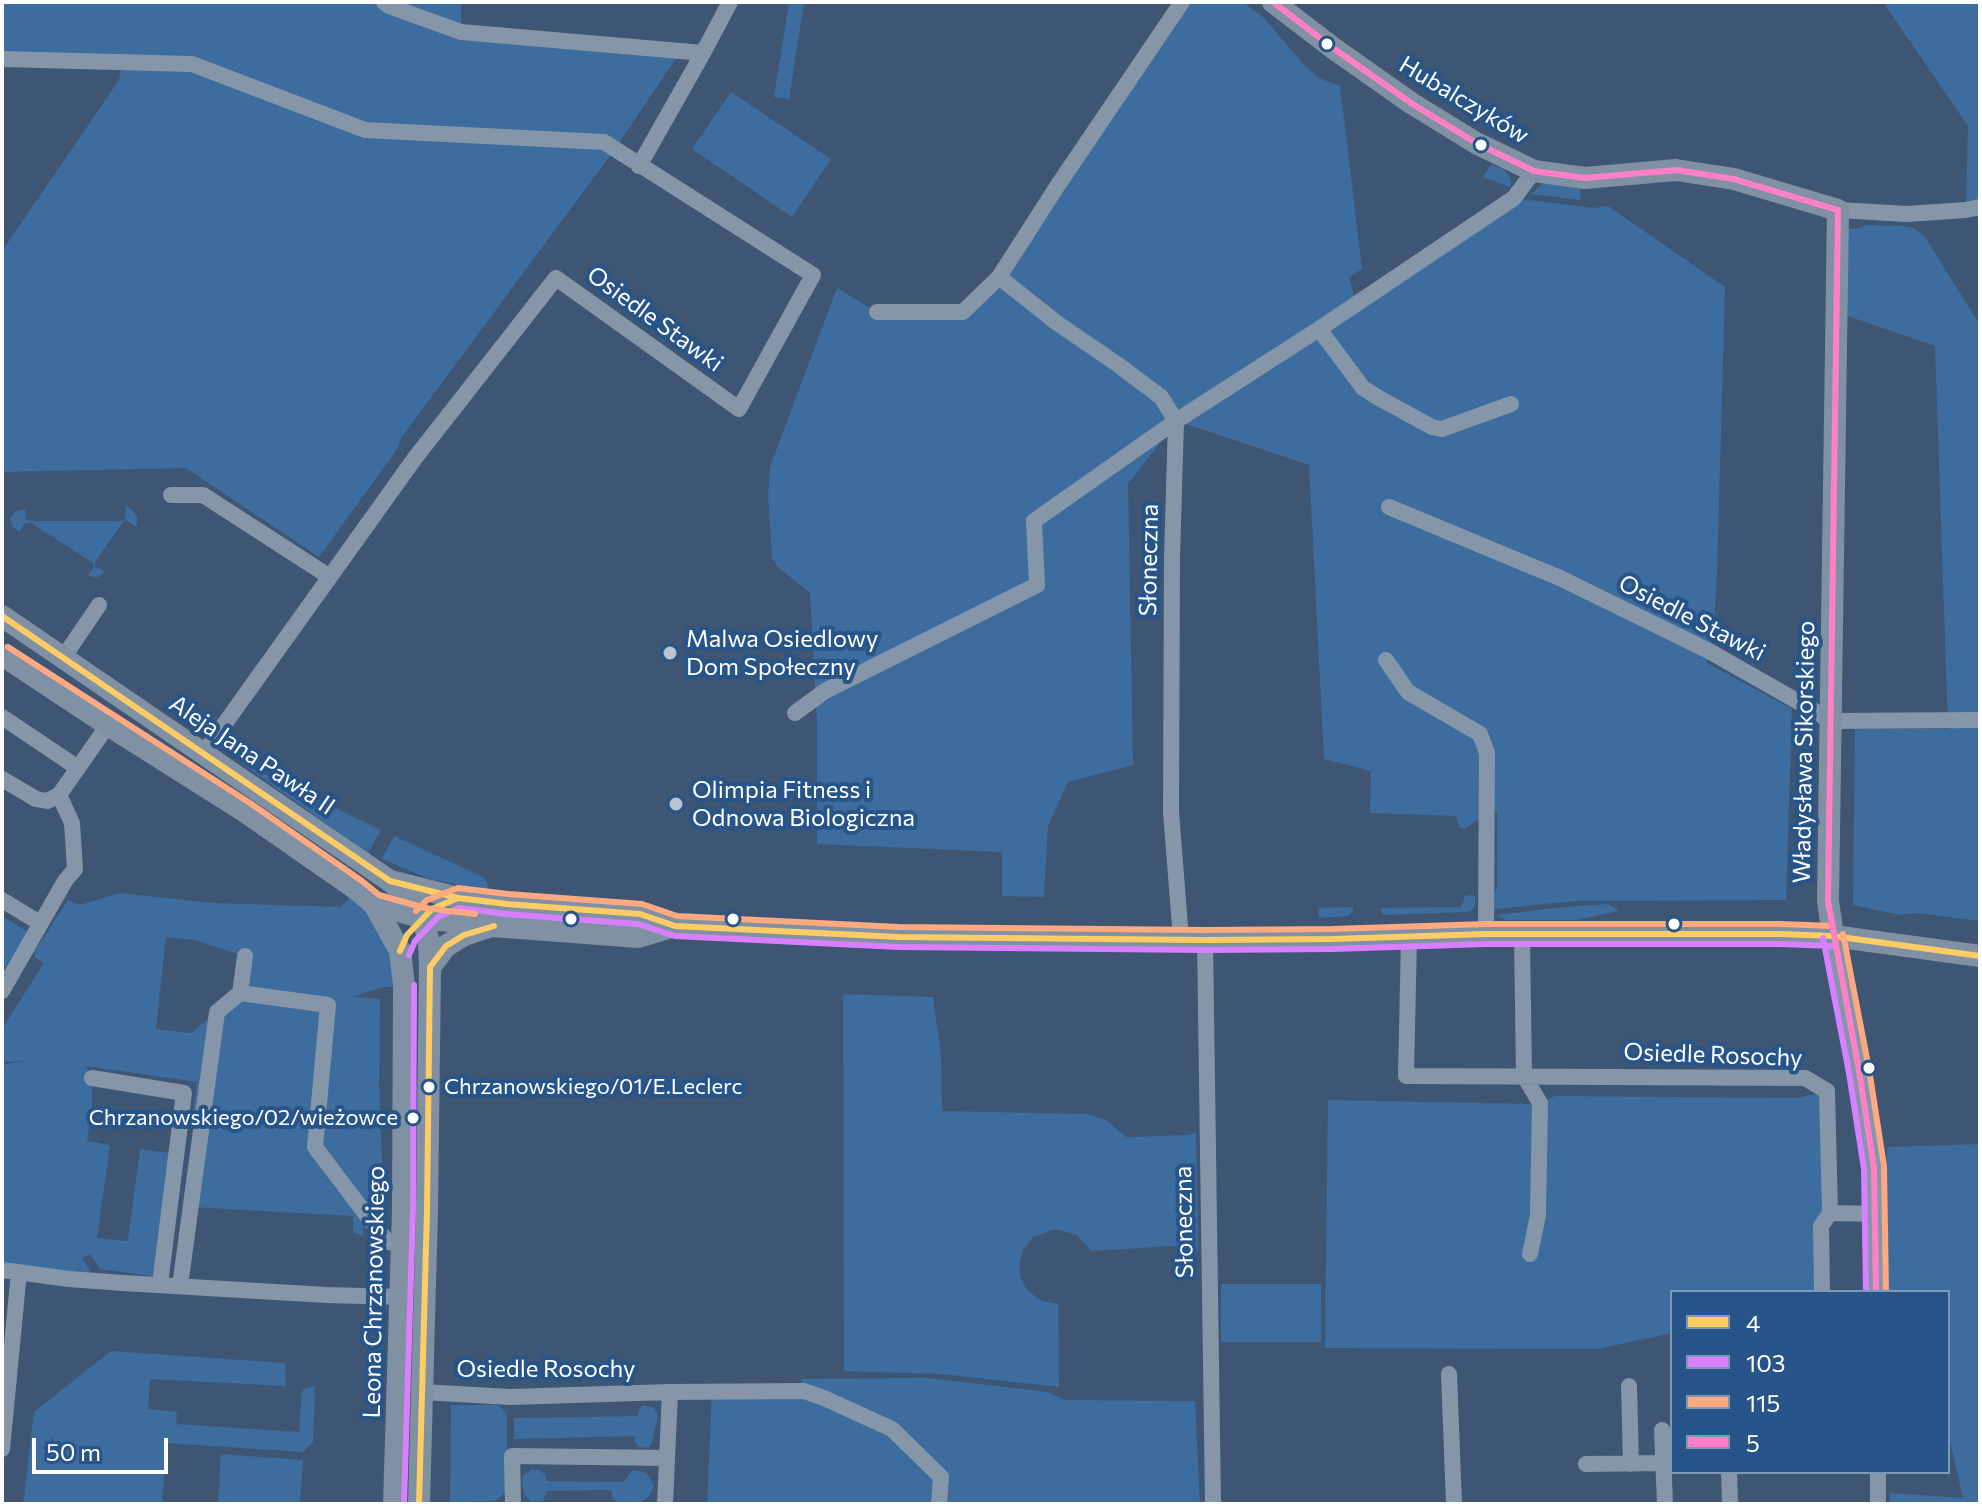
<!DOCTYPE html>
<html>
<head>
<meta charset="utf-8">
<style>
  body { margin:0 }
  #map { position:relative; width:1982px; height:1506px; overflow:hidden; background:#3e5673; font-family:Commissioner,sans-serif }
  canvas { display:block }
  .frame { position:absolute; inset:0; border:4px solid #fff; pointer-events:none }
  .legend { position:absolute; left:1670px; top:1290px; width:280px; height:184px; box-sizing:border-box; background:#285589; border:2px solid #7e99b8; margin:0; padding:10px 14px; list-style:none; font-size:24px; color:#fff }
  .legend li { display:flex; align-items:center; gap:16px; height:40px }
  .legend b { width:40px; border:2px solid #7e99b8 }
  .scale { position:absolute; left:32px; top:1438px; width:136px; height:36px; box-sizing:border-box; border:4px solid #fff; border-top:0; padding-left:10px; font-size:24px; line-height:28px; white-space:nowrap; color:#fff; -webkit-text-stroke:6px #285589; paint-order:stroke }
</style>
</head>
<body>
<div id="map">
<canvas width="1982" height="1506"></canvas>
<div class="frame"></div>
<ul class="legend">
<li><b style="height:10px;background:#fdcc66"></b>4</li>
<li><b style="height:10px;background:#d880ff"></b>103</li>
<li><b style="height:10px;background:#ffa980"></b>115</li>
<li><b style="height:10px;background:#ff80c5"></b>5</li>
</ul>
<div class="scale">50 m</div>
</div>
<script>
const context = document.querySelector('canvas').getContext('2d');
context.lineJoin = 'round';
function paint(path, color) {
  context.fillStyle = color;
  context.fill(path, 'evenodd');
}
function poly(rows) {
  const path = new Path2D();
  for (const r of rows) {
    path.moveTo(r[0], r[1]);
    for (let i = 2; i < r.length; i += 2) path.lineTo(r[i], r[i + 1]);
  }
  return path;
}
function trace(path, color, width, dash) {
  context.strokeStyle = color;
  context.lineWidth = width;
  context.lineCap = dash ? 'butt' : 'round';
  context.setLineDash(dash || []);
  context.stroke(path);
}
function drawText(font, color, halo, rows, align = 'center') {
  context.font = font + ' Commissioner,sans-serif';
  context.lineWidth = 8;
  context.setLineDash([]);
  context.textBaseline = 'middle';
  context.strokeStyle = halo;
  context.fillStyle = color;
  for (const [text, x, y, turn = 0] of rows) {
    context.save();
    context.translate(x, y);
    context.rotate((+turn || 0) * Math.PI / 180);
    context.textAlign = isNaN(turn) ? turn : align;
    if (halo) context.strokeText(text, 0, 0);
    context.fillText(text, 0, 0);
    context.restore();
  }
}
paint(poly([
  [2,2,461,2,461,31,681,51,615,149,401,438,398,448,319,557,186,468,2,472,2,251,119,80,122,64,2,59],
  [789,2,804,2,789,99,774,97],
  [1182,2,1243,2,1264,18,1303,64,1319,78,1340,86,1362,269,1349,277,1356,304,1514,198,1593,208,1608,206,1725,287,1717,575,1714,625,1707,663,1792,709,1786,900,1574,901,1486,910,1497,887,1497,812,1485,815,1465,829,1460,828,1456,816,1370,813,1371,771,1324,759,1309,465,1177,421,1128,484,1133,765,1068,782,1048,826,1044,897,1002,896,1002,852,817,844,817,722,810,593,778,567,772,559,768,495,770,467,837,288,877,312,963,312,999,277],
  [1883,2,1980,2,1980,207,1966,210,1968,126],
  [731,92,831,159,792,217,692,149],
  [1493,165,1504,170,1509,176,1511,182,1510,187,1483,177,1490,166],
  [1543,183,1577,187,1580,189,1581,200,1531,194],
  [1865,225,1904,226,1914,228,1925,237,1980,325,1980,921,1917,913,1901,915,1853,905,1855,729,1948,729,1935,346,1836,312,1838,230,1860,228],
  [126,506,131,509,137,516,137,525,136,527,126,520,123,522,95,562,95,566,105,572,96,578,88,575,94,567,93,563,31,523,25,523,19,532,13,527,10,520,11,517,15,512,25,509,26,520,31,521,123,521,125,519],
  [238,761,381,830,368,853],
  [394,836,483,877,488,884,487,891,427,878,382,859],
  [356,889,374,904,404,985,380,988,352,997,380,999,379,1085,384,1210,377,1229,364,1214,363,1236,353,1232,353,1216,191,1207,203,1113,193,1111,197,1082,86,1066,92,1078,92,1108,87,1141,110,1145,97,1238,128,1241,140,1149,177,1154,162,1267,152,1276,100,1269,90,1254,82,1258,97,1281,2,1266,2,1065,23,1061,2,1062,2,1029,44,963,35,958,35,951,68,900,80,905,120,893,213,903,340,907,349,899],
  [166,937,194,940,244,956,240,993,191,1033,156,1029],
  [1472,895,1475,896,1475,906,1471,911,1467,912,1383,915,1381,912,1381,908,1461,907,1465,896],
  [1608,904,1619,911,1576,920,1506,920,1496,915,1564,907],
  [1353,907,1353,911,1348,916,1319,918,1318,908],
  [2,916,28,932,2,973],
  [843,994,933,997,941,1056,942,1111,1088,1114,1106,1120,1126,1137,1189,1135,1196,1132,1198,1254,1190,1245,1091,1251,1077,1235,1055,1229,1033,1237,1023,1250,1019,1265,1021,1279,1028,1291,1042,1301,1058,1304,1059,1387,941,1374,844,1371],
  [1827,1091,1822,1292,1672,1292,1672,1333,1598,1349,1325,1348,1328,1100,1532,1104,1540,1103,1555,1096,1798,1098],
  [1980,1144,1980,1504,1890,1504,1890,1493,1963,1498,1948,1432,1948,1292,1888,1292,1887,1147],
  [1221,1284,1321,1284,1321,1342,1221,1342],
  [111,1351,285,1363,286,1386,150,1379,148,1409,177,1412,176,1424,299,1432,302,1389,315,1386,313,1442,303,1452,166,1443,162,1504,23,1504,34,1412],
  [927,1378,1048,1392,1064,1400,1195,1401,1200,1504,707,1504,712,1393,803,1391,801,1379],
  [451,1405,497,1405,504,1410,507,1416,507,1484,505,1493,495,1501,450,1502],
  [644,1405,654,1408,658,1415,652,1443,648,1448,639,1447,635,1442,635,1436,514,1439,514,1418,638,1416,640,1408],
  [221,1454,303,1460,300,1504,218,1504],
  [532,1469,540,1470,546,1476,546,1481,624,1482,630,1473,633,1470,640,1471,646,1473,650,1478,654,1485,653,1489,649,1496,640,1503,621,1504,613,1499,611,1490,547,1491,543,1501,532,1502,525,1496,522,1484,523,1476]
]), '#3d6c9e');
trace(poly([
  [384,2,389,6,461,32,703,53],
  [1182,2,1058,185,999,277,1057,323,1117,364,1161,397,1176,421,1319,329,1514,198,1534,171],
  [2,59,192,64,365,130,604,142,813,275,739,409,556,278,415,458,203,754],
  [639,166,703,53,730,2],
  [1838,210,1907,214,1966,210,1980,207],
  [877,312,963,312,999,277],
  [1319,329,1363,388,1377,397,1432,427,1442,429,1511,404],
  [1176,421,1172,558,1171,812,1181,939],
  [171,495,203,495,330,577],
  [1389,507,1560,578,1709,651,1818,713,1830,721,1980,720],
  [63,658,99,605],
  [1386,660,1408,692,1480,734,1487,753,1486,934],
  [795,713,825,691,1037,585,1034,521,1176,421],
  [2,717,78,768],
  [2,779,36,799,47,801,59,795],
  [2,900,40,923],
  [1522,934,1524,1076,1540,1103,1538,1215,1530,1254],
  [1833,936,1859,1071,1874,1168,1876,1292],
  [1409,937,1406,1076,1805,1078,1827,1091,1830,1213,1875,1214],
  [1205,940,1213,1504],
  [245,956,240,993,328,1005,315,1147,377,1229,388,1242,401,1244],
  [2,991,65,881,75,869,72,823,59,795,108,725],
  [92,1078,184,1093,160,1284],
  [2,1270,69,1279,123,1283,326,1295,400,1297],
  [180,1286,217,1012,240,993],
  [1822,1292,1821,1226,1830,1213],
  [1449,1374,1454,1504],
  [1629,1386,1631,1464],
  [422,1392,510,1397,670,1392,804,1391,824,1398,892,1429,941,1477,939,1504],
  [1662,1430,1665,1504],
  [2,1449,19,1272],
  [1586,1464,1663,1463],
  [1729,1472,1730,1504],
  [1878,1472,1878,1504],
  [513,1504,512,1456,667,1458],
  [665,1504,670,1392]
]), '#8596a8', 16);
trace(poly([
  [1273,2,1333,48,1411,103,1476,143,1534,171,1585,178,1676,170,1734,179,1838,210,1828,901,1833,936],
  [2,616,390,881,412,900,423,918,429,943,430,967,427,1210,419,1504],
  [2,655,108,725,244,811,356,889,374,904,400,951,404,985,403,1210,394,1504],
  [390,881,458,898,507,904,640,914,675,926,805,933,899,937,1205,940,1332,939,1486,934,1780,934,1833,936,1980,956],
  [374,904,423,918,493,926,638,937,675,926],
  [430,967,446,946,464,935,488,927]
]), '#8091a4', 22);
trace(poly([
  [2,616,390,881,458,898,507,904,640,914,675,926,899,937,1205,940,1332,939,1486,934,1780,934,1833,936,1980,956],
  [400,951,407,935,432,909,458,898,492,902],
  [419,1504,427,1210,430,967,446,946,464,935,494,926]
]), '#fdcc66', 6);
trace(poly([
  [1823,938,1849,1073,1864,1169,1866,1292],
  [409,955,415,941,438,917,459,908,506,914,638,924,675,936,899,947,1205,950,1332,949,1486,944,1780,944,1833,946],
  [404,1504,413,1210,414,985]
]), '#d880ff', 6);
trace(poly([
  [8,647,250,803,362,881,379,895,425,908,475,914],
  [416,911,427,900,458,888,508,894,642,904,677,916,899,927,1205,930,1332,929,1486,924,1780,924,1833,926],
  [1843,934,1869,1069,1884,1166,1886,1292]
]), '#ffa980', 6);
trace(poly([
  [1273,2,1333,48,1411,103,1476,143,1534,171,1585,178,1676,170,1734,179,1838,210],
  [1838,210,1828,901,1859,1071,1874,1168,1876,1292]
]), '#ff80c5', 6);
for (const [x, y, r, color] of [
  [1327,44,7,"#fff"],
  [1481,145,7,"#fff"],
  [670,653,8,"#bbc4ce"],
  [676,804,8,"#bbc4ce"],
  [571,919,7,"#fff"],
  [733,919,7,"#fff"],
  [1674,924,7,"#fff"],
  [1869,1068,7,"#fff"],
  [429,1087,7,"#fff"],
  [413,1118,7,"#fff"]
]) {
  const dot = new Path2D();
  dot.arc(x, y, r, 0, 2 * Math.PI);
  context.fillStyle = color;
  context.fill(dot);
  trace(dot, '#285589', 3);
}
drawText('22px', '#fff', '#285589', [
  ["Chrzanowskiego/01/E.Leclerc",444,1087],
  ["Chrzanowskiego/02/wieżowce",398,1118,"right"]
], 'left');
drawText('24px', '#fff', '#285589', [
  ["Hubalczyków",1464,100,31],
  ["Osiedle Stawki",655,319,36],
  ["Słoneczna",1149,560,-89],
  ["Osiedle Stawki",1692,618,27],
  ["Władysława Sikorskiego",1804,752,-89],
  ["Aleja Jana Pawła II",252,755,34],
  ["Osiedle Rosochy",1713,1055,2],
  ["Słoneczna",1184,1222,-91],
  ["Leona Chrzanowskiego",374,1292,-89],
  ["Osiedle Rosochy",546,1369]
]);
drawText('24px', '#fff', '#285589', [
  ["Malwa Osiedlowy",686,639],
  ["Dom Społeczny",686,667],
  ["Olimpia Fitness i",692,790],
  ["Odnowa Biologiczna",692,818]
], 'left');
</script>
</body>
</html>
